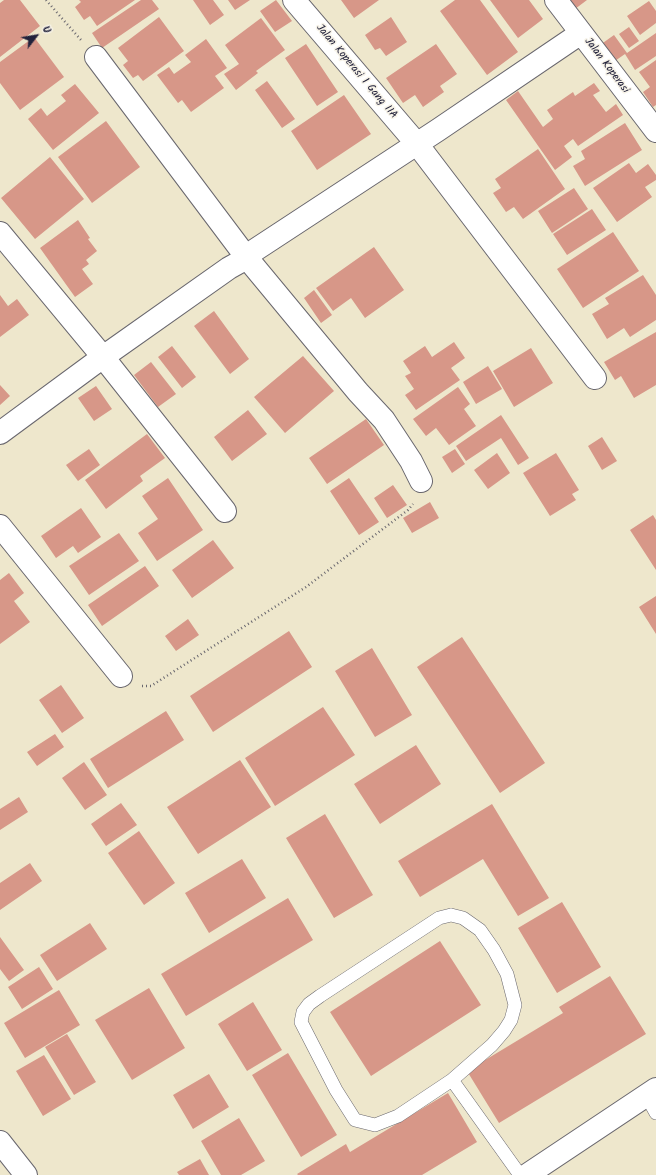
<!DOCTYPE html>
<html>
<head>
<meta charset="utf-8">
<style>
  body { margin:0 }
  #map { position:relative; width:656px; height:1175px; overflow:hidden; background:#eee7cc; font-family:Kalam,sans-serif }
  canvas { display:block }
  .north { position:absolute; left:16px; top:16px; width:40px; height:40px; -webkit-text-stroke:3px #f7f3e8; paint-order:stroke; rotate:59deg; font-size:11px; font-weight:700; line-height:16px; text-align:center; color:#22223b }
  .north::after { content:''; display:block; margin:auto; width:14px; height:18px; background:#22223b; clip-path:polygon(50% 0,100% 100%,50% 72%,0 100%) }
</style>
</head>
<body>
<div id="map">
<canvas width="656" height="1175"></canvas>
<div class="north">U</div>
</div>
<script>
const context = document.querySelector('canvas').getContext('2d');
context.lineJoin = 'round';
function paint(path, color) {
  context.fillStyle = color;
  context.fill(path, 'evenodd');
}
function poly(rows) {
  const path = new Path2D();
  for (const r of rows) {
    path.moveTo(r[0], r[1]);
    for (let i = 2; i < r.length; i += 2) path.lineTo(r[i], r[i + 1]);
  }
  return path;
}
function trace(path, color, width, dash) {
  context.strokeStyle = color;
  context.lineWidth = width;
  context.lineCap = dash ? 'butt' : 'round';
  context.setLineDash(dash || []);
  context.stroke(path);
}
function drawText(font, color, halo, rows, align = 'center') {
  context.font = font + ' Kalam,sans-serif';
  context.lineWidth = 3;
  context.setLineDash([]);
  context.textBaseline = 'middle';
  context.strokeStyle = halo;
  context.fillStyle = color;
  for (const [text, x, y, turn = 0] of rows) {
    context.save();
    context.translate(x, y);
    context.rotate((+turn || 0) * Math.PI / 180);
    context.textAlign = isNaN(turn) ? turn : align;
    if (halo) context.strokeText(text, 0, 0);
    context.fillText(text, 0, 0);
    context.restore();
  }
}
paint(poly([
  [4,0,20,0,40,26,0,57,0,3],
  [79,0,135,0,97,26,90,16,84,20,75,7,81,2],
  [141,0,152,0,159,9,102,48,92,33],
  [193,0,213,0,224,15,210,25],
  [228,0,250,0,235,10],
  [276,0,292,21,275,32,260,11],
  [341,0,379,0,354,18],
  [455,0,480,0,518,52,487,75,440,11],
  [490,0,529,0,543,19,518,38],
  [568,0,587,0,575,9],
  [649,1,656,11,656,23,640,35,627,16],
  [159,17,184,51,143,81,138,75,133,78,123,65,128,61,118,48],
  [391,17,407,42,386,56,380,48,375,50,365,35],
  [261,18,285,50,256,71,258,73,236,90,224,74,239,64,225,45],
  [629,27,639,41,629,48,619,34],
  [656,33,656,56,635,70,625,54,612,63,600,45,614,35,627,53],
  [34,37,64,77,20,110,0,83,0,62],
  [206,39,227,68,215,76,224,88,191,112,182,100,178,103,157,75,169,67,174,74,191,62,185,55],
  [306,44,338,92,317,106,285,58],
  [436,44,457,74,440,86,444,92,423,107,415,95,403,103,386,78],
  [656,60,656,105,653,107,643,92,650,87,639,72],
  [267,81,295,119,282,128,255,90],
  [594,83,600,91,593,95,606,112,616,104,623,115,578,146,573,139,564,146,572,157,555,170,506,100,518,91,543,127,553,119,547,110,573,92,575,96],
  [75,84,99,113,53,150,28,119,41,108,47,116,66,101,61,95],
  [344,95,371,134,317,170,291,131],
  [106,121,140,167,92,203,58,157],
  [625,123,642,150,585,186,573,166,585,159,581,151],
  [538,149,565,189,523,219,514,207,506,212,493,193,501,188,495,179],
  [50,157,84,199,35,239,1,198],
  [629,163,636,173,648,164,656,175,656,180,645,187,652,197,617,222,593,188],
  [574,188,588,209,552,233,538,211],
  [592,209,606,230,567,255,553,234],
  [78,220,90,238,88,239,97,251,86,260,89,264,82,269,93,284,75,297,40,248],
  [613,232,639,271,583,308,557,269],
  [374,247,404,290,365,318,351,298,333,311,316,288],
  [643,275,656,295,656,320,630,337,624,328,607,339,592,314,609,304,605,298],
  [314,290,332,315,321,323,304,298],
  [0,295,8,306,17,299,29,315,0,337],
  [214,311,249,359,230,374,194,326],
  [656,332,656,385,634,398,621,376,615,380,604,362],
  [454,342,465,358,451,368,460,380,416,410,405,395,414,389,405,376,411,373,403,361,425,346,432,357],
  [172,346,196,377,182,388,158,357],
  [531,348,553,383,514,407,493,371],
  [303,356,334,391,285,433,254,397],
  [151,362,176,394,158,407,134,375],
  [488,366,502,389,476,404,463,382],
  [0,385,10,396,0,405],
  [96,386,112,409,94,421,78,398],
  [458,387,470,404,464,409,476,426,449,445,436,428,426,436,413,419],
  [248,410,267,434,232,461,214,437],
  [501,415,529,458,518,465,501,438,466,461,456,446],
  [366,419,384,445,327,484,309,458],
  [147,434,165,458,140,476,143,481,106,509,85,480],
  [602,437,617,461,602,470,588,446],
  [89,449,100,465,78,481,66,465],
  [455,449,465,464,452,473,442,457],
  [497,453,510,473,488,489,474,470],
  [556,453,579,490,572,494,576,500,550,516,523,473],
  [168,478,203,530,157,561,138,533,158,519,142,496],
  [349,478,379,522,359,535,330,491],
  [393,485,407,505,387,518,374,498],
  [430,502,439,518,412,533,403,518],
  [81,508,101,537,78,553,73,546,56,558,41,536],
  [653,515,656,520,656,570,630,530],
  [119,533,139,561,89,595,69,566],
  [213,540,234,568,192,598,172,570],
  [145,566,159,586,102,626,88,605],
  [9,573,24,593,14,601,30,622,0,644,0,580],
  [656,596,656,634,639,607],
  [188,619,199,635,176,651,165,636],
  [289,631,312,667,213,732,190,696],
  [462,637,545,763,500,793,417,667],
  [372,648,412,715,375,737,335,671],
  [61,685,84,718,62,733,39,700],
  [323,707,355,755,275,806,245,758],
  [166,711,184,740,108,788,90,759],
  [55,734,64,747,37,766,27,752],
  [416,745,441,784,380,824,354,784],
  [240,760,271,807,198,854,167,807],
  [84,762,107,795,85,810,62,778],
  [19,797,28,812,0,830,0,809],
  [121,803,137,825,106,846,91,824],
  [492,804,549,898,518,916,483,859,420,897,398,861],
  [325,814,373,895,334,918,286,838],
  [139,831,175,883,144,905,108,853],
  [242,859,266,898,209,933,185,893],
  [30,863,42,881,0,910,0,883],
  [288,898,313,940,186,1016,161,974],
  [562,902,601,967,557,993,518,928],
  [90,923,107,949,57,981,40,955],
  [0,937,24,970,9,981,0,969],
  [440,941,481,1005,371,1076,330,1012],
  [39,967,53,989,22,1009,8,987],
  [610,976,646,1034,499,1123,467,1071,563,1013,559,1007],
  [149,988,185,1048,132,1080,95,1020],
  [59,990,80,1025,25,1058,4,1023],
  [253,1002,282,1050,247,1071,218,1024],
  [67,1034,96,1082,74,1095,45,1047],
  [288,1053,337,1135,301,1157,252,1075],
  [44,1055,71,1099,43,1116,16,1071],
  [209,1074,229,1107,193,1129,173,1095],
  [448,1093,477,1142,422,1175,298,1175,297,1174,346,1144,350,1152],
  [239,1118,265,1161,241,1175,221,1175,201,1141],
  [200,1159,209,1175,179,1175,177,1172]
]), '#d79788');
const service = poly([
  [451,915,463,918,480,930,494,950,507,974,515,1005,511,1020,504,1031,492,1045,452,1080,398,1116,375,1125,355,1120,336,1090,301,1022,303,1012,309,1004,320,996,439,918,451,915],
  [452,1080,520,1175],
  [646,1095,656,1113]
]);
const minor = poly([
  [294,0,417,144,595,378],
  [556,0,656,131],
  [96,57,247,258,358,392,384,420,411,461,421,481],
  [0,233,103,357,225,511],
  [0,433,103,357,229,268,247,258,255,250,438,130,581,33],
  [0,526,121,676],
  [527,1175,656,1089]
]);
const tertiary = poly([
  [0,1142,26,1175]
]);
trace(service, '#69676e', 14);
trace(minor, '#69676e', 24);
trace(tertiary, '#69676e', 24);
trace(poly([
  [46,0,81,40],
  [142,686,151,686,306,587,408,510,413,504]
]), '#69676e', 2.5, [1, 3]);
trace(service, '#fff', 13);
trace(minor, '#fff', 22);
trace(tertiary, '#fff', 22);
drawText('11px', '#22223b', '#f7f3e8', [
  ["Jalan Koperasi",606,66,53],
  ["Jalan Koperasi 1 Gang IIA",356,72,50]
]);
</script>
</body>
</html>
